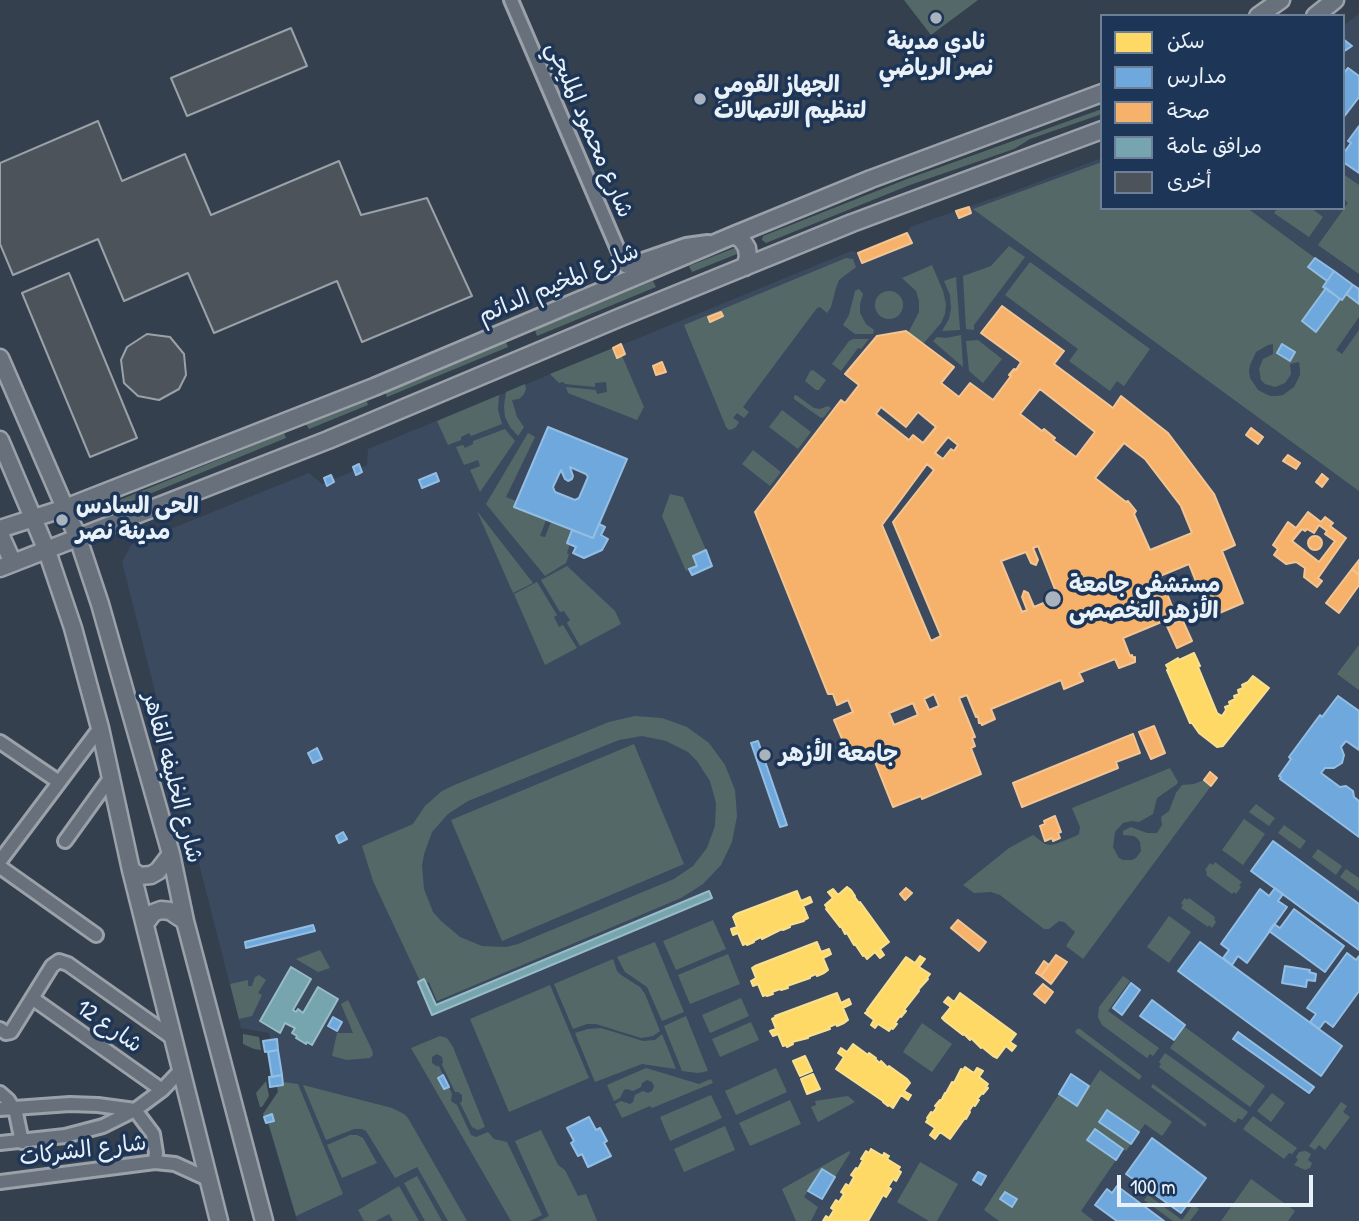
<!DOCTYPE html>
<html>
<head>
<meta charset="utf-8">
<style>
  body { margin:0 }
  #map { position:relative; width:1359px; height:1221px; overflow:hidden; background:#35404f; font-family:"Patrick Hand","Playpen Sans Arabic",sans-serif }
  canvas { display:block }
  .legend { position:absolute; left:1100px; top:14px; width:245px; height:196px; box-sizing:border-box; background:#1d3557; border:2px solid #6e8097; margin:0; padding:9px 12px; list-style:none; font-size:21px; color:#e8f1f8 }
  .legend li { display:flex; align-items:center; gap:14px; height:35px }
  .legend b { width:35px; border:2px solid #6e8097 }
  .scale { position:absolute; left:1117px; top:1175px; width:196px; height:32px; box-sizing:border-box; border:4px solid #e8f1f8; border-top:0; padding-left:9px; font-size:21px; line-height:24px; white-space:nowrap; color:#e8f1f8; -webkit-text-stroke:5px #1d3557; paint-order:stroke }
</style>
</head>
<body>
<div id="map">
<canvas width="1359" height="1221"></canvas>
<ul class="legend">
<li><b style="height:19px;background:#ffd966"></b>سكن</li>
<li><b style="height:19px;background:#6fa8dc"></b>مدارس</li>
<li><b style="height:19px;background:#f6b26b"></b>صحة</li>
<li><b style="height:19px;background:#76a5af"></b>مرافق عامة</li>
<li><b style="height:19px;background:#4d535b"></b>أخرى</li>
</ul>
<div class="scale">100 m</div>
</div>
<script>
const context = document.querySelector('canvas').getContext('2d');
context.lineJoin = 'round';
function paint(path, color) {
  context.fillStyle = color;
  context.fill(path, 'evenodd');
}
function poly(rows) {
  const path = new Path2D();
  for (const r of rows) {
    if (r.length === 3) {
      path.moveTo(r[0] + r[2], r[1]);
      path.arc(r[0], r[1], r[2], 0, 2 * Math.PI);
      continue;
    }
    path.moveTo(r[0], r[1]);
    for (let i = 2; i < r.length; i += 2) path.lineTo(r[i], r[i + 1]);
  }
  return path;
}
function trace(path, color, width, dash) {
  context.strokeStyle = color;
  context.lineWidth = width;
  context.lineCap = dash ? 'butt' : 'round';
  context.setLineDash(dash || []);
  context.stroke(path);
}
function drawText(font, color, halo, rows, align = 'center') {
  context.font = font + ' "Patrick Hand","Playpen Sans Arabic",sans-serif';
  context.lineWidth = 7;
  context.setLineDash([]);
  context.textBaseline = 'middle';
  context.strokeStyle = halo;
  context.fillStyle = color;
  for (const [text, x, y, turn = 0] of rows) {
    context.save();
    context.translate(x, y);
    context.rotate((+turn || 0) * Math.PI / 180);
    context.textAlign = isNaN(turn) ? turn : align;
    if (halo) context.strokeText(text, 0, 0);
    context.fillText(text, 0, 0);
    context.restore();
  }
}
paint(poly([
  [1359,14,1359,1221,297,1221,268,1123,266,1123,263,1114,278,1091,277,1086,270,1087,269,1077,271,1076,268,1052,265,1052,263,1041,270,1040,269,1033,241,1028,122,562,131,545,309,473,322,484,325,483,324,478,331,475,334,479,354,471,353,467,359,464,361,468,367,465,368,449,851,251,858,253,889,240,907,233,910,227,1014,191,1102,158,1102,208,1343,208,1343,26]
]), '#3c4a5f');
paint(poly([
  [904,0,978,0,931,35],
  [1102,109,1102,114,1030,139,1014,149,910,185,766,243,762,240,763,236,907,179],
  [1102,162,1102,208,1247,208,1315,258,1309,267,1327,281,1326,288,1302,321,1316,332,1340,299,1346,294,1359,304,1359,317,1336,350,1342,354,1359,330,1359,491,973,209],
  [1273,344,1273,354,1263,359,1259,369,1261,380,1265,384,1275,387,1285,383,1291,374,1290,364,1299,362,1300,369,1300,375,1294,387,1283,395,1277,396,1270,396,1258,390,1250,378,1249,371,1250,365,1256,352,1268,345],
  [1343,174,1359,185,1359,274,1318,245,1348,203,1343,198],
  [1278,208,1311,208,1323,217,1309,237,1274,213],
  [1009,246,1025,257,974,325,974,330,966,329,963,276,991,266],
  [737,247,738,248,737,254,692,272,689,266],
  [846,258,853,259,856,267,839,280,836,288,831,307,827,313,820,307,817,308,743,407,749,412,744,418,737,413,733,418,739,422,736,427,733,429,729,430,726,427,684,325],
  [1030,262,1150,349,1124,386,1117,381,1110,391,1069,361,1078,349,1005,295],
  [932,265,943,291,946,304,945,314,941,323,923,344,908,333,919,312,919,301,916,291,902,278],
  [956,277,960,330,942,331,949,319,951,309,950,295,944,281],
  [653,281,656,287,537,336,535,330],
  [859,289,863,294,860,304,860,313,866,324,874,330,873,334,855,334,843,325,849,315,855,291],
  [889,305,14],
  [961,335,963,367,933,341,937,337,946,338],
  [853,339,869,339,861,349,858,348,841,371,832,364,849,341],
  [978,340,1002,359,983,383,969,371,966,341],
  [506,342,508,347,387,397,385,391],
  [613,348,622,356,644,407,637,420,568,393,566,387,596,390,597,394,607,392,606,382,595,383,595,387,565,384,563,382,559,383,550,374],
  [813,370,826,380,819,390,816,390,805,381,810,371],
  [525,384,526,389,524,394,519,399,512,400,517,417,524,427,518,436,510,427,505,417,504,406,506,392],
  [499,395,498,410,502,424,471,436,469,433,461,437,461,440,448,445,437,421],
  [796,395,814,408,820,409,828,406,831,408,824,417,821,418,794,399,794,396],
  [366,399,368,405,309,429,306,424],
  [782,410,811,432,798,449,769,427],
  [505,429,515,441,480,492,470,470,480,466,478,460,464,465,456,447,463,445,465,448,473,444,473,441],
  [284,433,286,438,103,513,105,506],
  [528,433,535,437,506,497,516,501,514,507,546,520,540,536,545,537,551,522,572,530,567,542,570,544,567,553,569,554,566,563,545,576,486,504],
  [753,450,781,472,770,486,742,464],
  [670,494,683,497,706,550,693,556,697,566,686,571,662,516],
  [477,511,533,583,513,593],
  [567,566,615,611,621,624,580,646,567,623,570,620,564,611,560,612,541,580],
  [537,582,557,615,554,617,559,627,563,625,577,648,545,665,514,594],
  [1359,645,1359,690,1337,674],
  [635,716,662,718,687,727,709,743,725,765,735,790,737,816,732,842,721,865,703,884,681,898,437,1001,429,982,426,983,424,979,420,981,373,881,362,846,413,824,425,806,442,791,452,786,609,722],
  [642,736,666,741,688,752,697,761,710,781,716,803,715,826,707,848,693,866,674,879,518,944,506,947,482,946,460,937,441,921,433,912,424,889,422,866,424,854,432,832,448,814,468,801,619,740],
  [634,744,684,864,502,941,451,820],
  [1170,768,1178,782,1177,784,1157,798,1153,814,1139,822,1132,821,1123,823,1115,832,1113,847,1119,858,1123,860,1132,860,1136,858,1141,851,1140,842,1137,838,1134,836,1123,835,1123,831,1131,827,1147,833,1157,833,1162,825,1161,817,1169,811,1176,793,1182,785,1194,784,1204,780,1211,786,1083,959,1066,946,1075,932,1064,922,1059,921,1049,929,1044,929,1000,895,991,892,974,893,963,885,1009,848,1033,835,1045,844,1050,845,1056,844,1076,836,1079,834,1080,827,1072,808],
  [1256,804,1275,818,1269,826,1249,812],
  [1244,819,1265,834,1243,865,1222,850],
  [1284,825,1306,841,1300,849,1278,833],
  [1318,849,1342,866,1336,875,1312,857],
  [1215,862,1242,882,1239,885,1241,887,1236,894,1234,892,1232,894,1206,875,1207,872,1205,870,1210,863,1213,865],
  [1346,869,1359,878,1359,891,1340,877],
  [1185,898,1187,900,1189,898,1215,917,1214,919,1216,922,1212,928,1209,925,1208,927,1181,908,1183,905,1181,903],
  [1169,916,1191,932,1169,963,1147,947],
  [713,920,726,949,676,970,663,941],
  [655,942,684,1012,662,1021,647,987,625,972,617,957],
  [320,950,330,968,318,972,296,959],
  [728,954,740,984,690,1004,678,975],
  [613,959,617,971,621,975,640,987,645,994,660,1031,653,1036,641,1038,596,1024,587,1024,573,1029,554,984],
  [259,975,266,980,258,993,262,995,252,1016,239,1019,230,984,248,980,248,986,252,986,255,977],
  [1123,976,1130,981,1108,1011,1159,1048,1153,1056,1150,1054,1147,1058,1102,1025,1098,1017,1099,1007],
  [550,985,589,1078,509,1112,470,1019],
  [741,998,749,1016,710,1033,702,1015],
  [348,1000,372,1050,373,1055,370,1058,347,1060,332,1056,337,1033,353,1033,341,1004],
  [686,1016,708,1071,698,1073,682,1071,664,1026],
  [751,1022,759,1040,720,1057,712,1039],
  [922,1023,952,1044,932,1072,903,1052],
  [1185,1027,1265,1086,1250,1107,1170,1048],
  [588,1029,601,1028,643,1041,655,1040,662,1034,676,1069,642,1064,595,1082,575,1033],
  [1077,1029,1080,1029,1142,1076,1139,1080,1077,1034,1075,1032],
  [243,1034,259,1037,261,1050,254,1049,243,1044],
  [440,1036,447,1038,453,1047,485,1127,478,1130,472,1127,460,1103,462,1101,462,1095,458,1092,455,1092,442,1065,443,1062,442,1057,437,1054,432,1057,432,1063,436,1066,439,1066,443,1075,438,1078,443,1089,449,1087,452,1094,451,1101,457,1105,471,1135,476,1137,488,1132,494,1139,507,1142,542,1215,530,1221,511,1221,411,1048],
  [1165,1053,1248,1112,1242,1120,1238,1118,1235,1123,1159,1067,1161,1064,1159,1062],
  [646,1068,699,1084,711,1079,713,1083,652,1108,650,1106,622,1118,615,1104,621,1101,630,1104,633,1102,635,1095,643,1091,648,1093,652,1091,654,1086,652,1082,647,1080,642,1083,641,1087,633,1091,627,1089,624,1090,620,1098,614,1101,607,1085],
  [776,1068,787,1092,736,1115,725,1091],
  [1100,1070,1172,1122,1162,1136,1145,1124,1139,1132,1107,1110,1099,1122,1131,1144,1126,1151,1095,1129,1116,1160,1081,1211,1094,1221,999,1221,984,1210,1059,1094,1077,1105],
  [266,1081,269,1096,262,1107,260,1107,256,1093],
  [283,1082,298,1084,343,1194,296,1216,268,1122,274,1121,273,1115,264,1117,263,1114,278,1092,277,1086,283,1085],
  [1153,1084,1207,1124,1205,1127,1151,1087],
  [303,1085,392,1108,404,1114,408,1118,467,1221,448,1221,417,1167,395,1178,366,1131,362,1129,354,1129,326,1140],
  [1272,1093,1285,1103,1271,1122,1257,1111],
  [711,1095,722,1118,670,1141,660,1117],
  [848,1096,855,1102,818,1122,811,1107,816,1105,815,1101],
  [790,1100,801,1124,750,1146,739,1123],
  [1341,1102,1347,1106,1343,1112,1350,1117,1325,1150,1319,1145,1315,1150,1309,1146],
  [1253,1116,1297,1148,1292,1154,1289,1153,1284,1159,1243,1129],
  [725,1126,735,1150,684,1172,674,1149],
  [541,1130,558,1165,565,1170,578,1196,586,1194,597,1221,539,1221,549,1216,515,1141],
  [350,1135,357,1135,363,1138,377,1163,342,1178,327,1145],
  [849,1151,850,1153,835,1177,822,1169,804,1197,818,1207,811,1221,796,1221,782,1189],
  [1306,1151,1311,1154,1308,1160,1312,1163,1310,1168,1305,1170,1294,1165,1298,1160,1296,1157,1299,1152],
  [920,1162,958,1184,937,1221,929,1221,897,1202],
  [417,1176,442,1221,425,1221,404,1183],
  [1251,1179,1295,1211,1288,1221,1221,1221],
  [399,1186,419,1221,393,1221,389,1214,376,1221,364,1221,358,1210],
  [1148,1195,1182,1220,1193,1205,1199,1209,1190,1221,1173,1221,1144,1200]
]), '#546967');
const homes = poly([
  [1194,653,1200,666,1198,667,1217,713,1222,716,1226,710,1225,707,1230,705,1229,702,1235,699,1234,696,1239,694,1238,690,1243,688,1242,685,1248,682,1253,676,1269,688,1223,746,1217,747,1199,733,1192,723,1190,723,1167,670,1169,670,1166,665,1178,658,1179,660,1194,653],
  [847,887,851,890,855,896,854,896,859,903,860,902,889,942,880,949,884,955,880,958,875,952,867,959,864,955,863,956,855,944,854,945,847,933,845,934,841,926,840,927,826,909,827,908,825,905,833,898,828,892,833,889,838,895,847,887],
  [797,891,801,901,810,897,812,902,803,906,808,918,804,920,804,921,790,925,790,927,783,930,782,929,762,939,761,937,753,941,754,942,747,945,747,943,743,945,738,933,733,935,731,929,737,927,733,917,736,914,797,891],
  [817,942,821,952,829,949,831,954,823,958,828,970,824,973,817,976,816,974,809,977,810,978,787,986,788,988,781,990,780,989,772,992,773,994,767,996,766,995,763,996,758,984,753,986,751,981,756,978,752,968,755,966,817,942],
  [920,956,925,959,919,967,930,974,927,978,928,979,918,990,919,991,904,1010,906,1011,901,1017,900,1016,895,1023,897,1024,893,1029,891,1028,889,1031,878,1024,875,1028,871,1025,874,1020,865,1013,868,1011,867,1010,906,957,915,963,920,956],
  [837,993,841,1003,849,999,851,1004,843,1008,848,1020,844,1023,837,1026,836,1024,829,1027,830,1029,807,1037,808,1038,792,1042,793,1044,787,1047,786,1045,783,1046,778,1034,773,1036,770,1031,776,1029,772,1019,776,1017,775,1016,837,993],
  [960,993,1016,1034,1010,1042,1016,1046,1012,1051,1006,1046,997,1058,993,1056,982,1047,981,1048,971,1038,970,1040,963,1033,963,1035,945,1021,942,1018,951,1007,944,1002,948,997,954,1002,960,993],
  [853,1044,868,1055,869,1053,876,1058,875,1059,880,1063,881,1061,888,1068,889,1066,907,1079,910,1083,904,1091,911,1095,908,1100,901,1095,893,1108,889,1105,888,1106,883,1102,883,1101,836,1069,844,1057,838,1053,841,1048,847,1052,853,1044],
  [805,1056,812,1071,800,1076,793,1061,805,1056],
  [965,1067,974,1073,977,1068,983,1071,979,1077,988,1084,986,1087,988,1088,983,1094,982,1093,977,1099,979,1100,975,1106,973,1105,969,1111,970,1112,966,1119,965,1118,950,1139,940,1132,935,1139,930,1135,935,1128,926,1122,928,1119,927,1118,931,1112,933,1113,937,1107,935,1106,940,1100,941,1101,945,1093,946,1093,952,1082,954,1083,961,1069,963,1070,965,1067],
  [813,1074,820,1089,807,1094,801,1079,813,1074],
  [871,1149,883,1156,884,1153,889,1156,887,1159,900,1167,898,1170,901,1172,896,1181,893,1179,888,1187,891,1189,886,1197,883,1195,868,1221,823,1221,826,1216,829,1218,834,1210,831,1208,836,1200,839,1202,844,1194,841,1192,846,1184,849,1186,854,1177,851,1175,856,1168,858,1169,863,1160,861,1159,866,1151,869,1153,871,1149]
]);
paint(homes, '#ffd966');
trace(homes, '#f8e092', 2);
const schools = poly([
  [1343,39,1352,46,1343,52,1343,39],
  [1348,68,1359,76,1359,97,1343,118,1343,74,1348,68],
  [1359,126,1359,173,1343,162,1343,154,1351,143,1348,141,1359,126],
  [1315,258,1334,271,1327,281,1308,267,1315,258],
  [1334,271,1353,285,1342,300,1323,287,1334,271],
  [1353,285,1359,289,1359,304,1346,294,1353,285],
  [1326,288,1340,299,1316,332,1302,321,1326,288],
  [1282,344,1295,352,1290,361,1277,353,1282,344],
  [548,427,627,459,593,538,514,507,548,427],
  [570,467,586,474,588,477,579,498,575,500,555,492,553,487,561,470,565,479,568,481,572,479,573,476,570,467],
  [359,464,362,472,356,475,353,467,359,464],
  [436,473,439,481,422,488,419,480,436,473],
  [331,475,334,482,327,486,324,478,331,475],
  [599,524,605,527,601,535,608,539,602,550,584,558,573,553,576,547,567,543,572,530,593,538,599,524],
  [706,550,712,566,692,575,689,569,697,566,693,556,706,550],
  [1338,696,1359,711,1359,750,1346,741,1341,747,1344,755,1342,763,1334,768,1325,768,1321,773,1340,787,1346,786,1353,791,1354,797,1359,801,1359,837,1280,779,1281,777,1279,776,1291,759,1289,757,1320,715,1322,717,1338,696],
  [758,741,787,825,780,827,751,743,758,741],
  [317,748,322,759,313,763,308,753,317,748],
  [343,832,347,839,339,843,336,836,343,832],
  [1273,841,1359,904,1359,950,1251,871,1273,841],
  [1275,888,1283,894,1278,901,1287,907,1247,963,1238,956,1232,965,1223,958,1229,950,1221,944,1260,889,1269,896,1275,888],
  [1294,909,1344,946,1325,972,1269,931,1274,924,1280,928,1294,909],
  [313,925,315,931,246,948,245,942,313,925],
  [1200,942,1342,1046,1321,1076,1178,971,1200,942],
  [1347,953,1356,960,1359,956,1359,991,1333,1027,1325,1021,1319,1029,1310,1022,1316,1014,1307,1008,1347,953],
  [1285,966,1310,970,1309,972,1316,974,1315,981,1307,980,1306,987,1282,983,1285,966],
  [1131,983,1140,990,1122,1015,1113,1008,1131,983],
  [1152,1000,1185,1025,1174,1040,1140,1016,1152,1000],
  [333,1017,342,1022,337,1031,328,1026,333,1017],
  [1238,1032,1314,1087,1309,1093,1233,1039,1238,1032],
  [277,1039,278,1050,265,1052,263,1041,277,1039],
  [278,1050,282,1075,272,1077,268,1052,278,1050],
  [1071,1074,1089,1086,1077,1106,1059,1094,1071,1074],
  [282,1075,283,1085,270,1087,269,1077,282,1075],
  [443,1075,449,1087,444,1089,438,1078,443,1075],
  [1107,1110,1139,1132,1131,1144,1099,1122,1107,1110],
  [272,1114,274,1121,266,1123,264,1117,272,1114],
  [589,1117,596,1130,600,1128,607,1141,604,1143,611,1156,588,1167,582,1154,578,1156,571,1143,574,1141,567,1128,589,1117],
  [1095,1129,1123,1149,1116,1160,1087,1140,1095,1129],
  [1152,1138,1206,1178,1181,1213,1126,1174,1152,1138],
  [822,1169,835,1177,822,1199,808,1191,822,1169],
  [978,1172,986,1176,981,1185,973,1180,978,1172],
  [1117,1186,1164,1221,1117,1221,1095,1205,1107,1189,1112,1193,1117,1186],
  [1005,1192,1017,1199,1012,1207,1000,1199,1005,1192]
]);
paint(schools, '#6fa8dc');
trace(schools, '#93bee4', 2);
const health = poly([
  [969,207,971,213,959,218,956,211,969,207],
  [907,233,912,243,862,263,858,253,907,233],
  [1002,306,1064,351,1054,364,1113,408,1121,396,1168,433,1214,494,1235,545,1222,551,1243,603,1210,617,1189,564,1160,576,1176,616,1123,638,1130,656,1132,655,1133,658,1135,657,1135,662,1119,668,1115,659,1079,673,1083,681,1064,689,1061,680,991,709,995,719,982,725,981,723,979,723,978,716,976,717,967,695,959,698,975,737,972,738,975,746,971,748,981,774,922,799,921,796,893,807,871,752,851,760,834,720,853,712,848,700,837,705,833,694,828,694,755,512,841,400,845,403,859,385,845,374,877,336,906,331,954,367,941,383,959,397,970,383,993,400,1011,376,1009,375,1014,369,1016,370,1021,362,981,333,1002,306],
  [1040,389,1095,432,1076,457,1053,440,1055,438,1044,429,1042,431,1020,414,1040,389],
  [881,407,906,427,918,412,936,427,923,443,913,435,909,440,876,414,881,407],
  [948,437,958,445,954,451,951,449,943,459,935,453,948,437],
  [1124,443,1145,459,1181,506,1192,533,1150,550,1134,514,1136,511,1128,501,1126,502,1095,478,1124,443],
  [927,464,934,470,893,522,941,636,931,641,882,525,927,464],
  [1038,546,1058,597,1034,607,1028,593,1024,591,1022,597,1027,610,1022,612,1001,561,1026,552,1031,563,1036,565,1038,560,1033,548,1038,546],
  [934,694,939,706,929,710,924,699,934,694],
  [913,703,918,715,894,725,889,713,913,703],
  [721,312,723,316,710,322,708,317,721,312],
  [621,344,625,354,617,358,613,348,621,344],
  [662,362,666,372,656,375,653,366,662,362],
  [1251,428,1263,437,1258,444,1246,435,1251,428],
  [1288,455,1300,463,1296,469,1283,461,1288,455],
  [1322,474,1328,479,1322,487,1316,482,1322,474],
  [1308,512,1321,522,1325,517,1333,523,1330,526,1346,538,1318,578,1322,581,1317,587,1304,577,1305,568,1296,562,1286,564,1274,555,1278,549,1273,545,1288,522,1296,528,1308,512],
  [1319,525,1327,531,1325,534,1335,541,1319,562,1292,541,1302,529,1305,531,1307,529,1314,533,1319,525],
  [1315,543,7],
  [1359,560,1359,575,1352,569,1359,560],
  [1352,569,1359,575,1359,585,1339,613,1326,603,1352,569],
  [1182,619,1192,641,1177,648,1167,626,1182,619],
  [1154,726,1165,753,1151,759,1139,732,1154,726],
  [1133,734,1140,753,1116,762,1118,768,1022,807,1013,783,1133,734],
  [1210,772,1217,778,1211,786,1204,780,1210,772],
  [1055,816,1061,832,1058,833,1060,838,1053,841,1052,838,1045,841,1040,826,1045,824,1044,821,1055,816],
  [906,888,912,893,905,900,900,894,906,888],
  [958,920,986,942,979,951,951,928,958,920],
  [1056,955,1067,962,1051,984,1041,976,1056,955],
  [1044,961,1049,965,1041,976,1036,973,1044,961],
  [1043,984,1053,992,1045,1003,1034,994,1043,984]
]);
paint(health, '#f6b26b');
trace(health, '#f2c595', 2);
const public = poly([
  [709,891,712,898,432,1015,418,982,424,979,436,1005,709,891],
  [291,967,311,979,293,1010,296,1012,298,1009,303,1013,318,987,338,999,312,1045,307,1042,306,1044,296,1038,297,1036,292,1033,295,1028,285,1023,280,1033,260,1021,291,967]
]);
paint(public, '#76a5af');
trace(public, '#98bcc5', 2);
const building = poly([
  [291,28,307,66,187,116,171,78,291,28],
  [98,121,122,181,185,154,211,215,339,161,361,215,427,198,472,296,362,342,337,281,214,333,188,273,124,301,98,239,13,275,0,244,0,163,98,121],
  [69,273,137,438,90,457,22,293,69,273],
  [147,334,170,337,184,354,186,375,179,389,159,400,138,396,124,383,121,360,127,347,147,334]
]);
paint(building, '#4d535b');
trace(building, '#9aa1a9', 2);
const minor = poly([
  [511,0,625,266,686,245,708,242],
  [0,742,59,782],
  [65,841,111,777],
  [0,861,100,728],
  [0,867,96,935],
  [32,998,162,1090],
  [0,1029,6,1033,11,1032,52,966,59,961,68,964,174,1039],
  [0,1093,8,1100,16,1113,22,1142],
  [0,1109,70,1104,98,1105,135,1110,153,1134,156,1153,155,1162],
  [0,1143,65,1136,103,1126,135,1110,162,1090,182,1069],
  [0,1182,155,1162,175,1164,210,1180]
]);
const major = poly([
  [1258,16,1281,0],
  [1315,16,1335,0],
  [734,235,742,240,747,248,748,257,745,267],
  [0,358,78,538,100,604,171,854,185,921,264,1221],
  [0,440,47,551,73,628,100,728,131,870,219,1221],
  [0,529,65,508,374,387,734,235,871,179,1102,93],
  [0,534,13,563],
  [0,568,328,440,621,317,852,223,1102,130],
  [131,870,140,876,151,875,158,871,171,854],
  [145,924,153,913,161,910,170,911,185,921]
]);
trace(minor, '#9aa1a9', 18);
trace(major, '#9aa1a9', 21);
trace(minor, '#68707b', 12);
trace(major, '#68707b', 16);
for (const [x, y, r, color] of [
  [936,18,7,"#a9b3bd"],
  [700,99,7,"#a9b3bd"],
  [62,520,7,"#a9b3bd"],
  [1053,599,9,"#a9b3bd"],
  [765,755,7,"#a9b3bd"]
]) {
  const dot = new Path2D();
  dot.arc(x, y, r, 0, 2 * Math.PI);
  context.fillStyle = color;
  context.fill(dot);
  trace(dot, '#1d3557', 2.5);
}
drawText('bold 23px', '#e8f1f8', '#1d3557', [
  ["نادي مدينة",936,43,"center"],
  ["نصر الرياضي",936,69,"center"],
  ["الجهاز القومي",714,86],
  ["لتنظيم الاتصالات",714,112],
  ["الحى السادس",76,507],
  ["مدينة نصر",76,533],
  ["مستشفى جامعة",1069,586],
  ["الأزهر التخصصى",1069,612],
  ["جامعة الأزهر",779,755]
], 'left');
drawText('23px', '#e8f1f8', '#1d3557', [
  ["شارع محمود المليجي",589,130,67],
  ["شارع المخيم الدائم",559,284,-23],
  ["شارع الخليفه القاهر",172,778,75],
  ["شارع 12",109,1027,35],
  ["شارع الشركات",83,1151,-7]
]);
</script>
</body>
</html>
